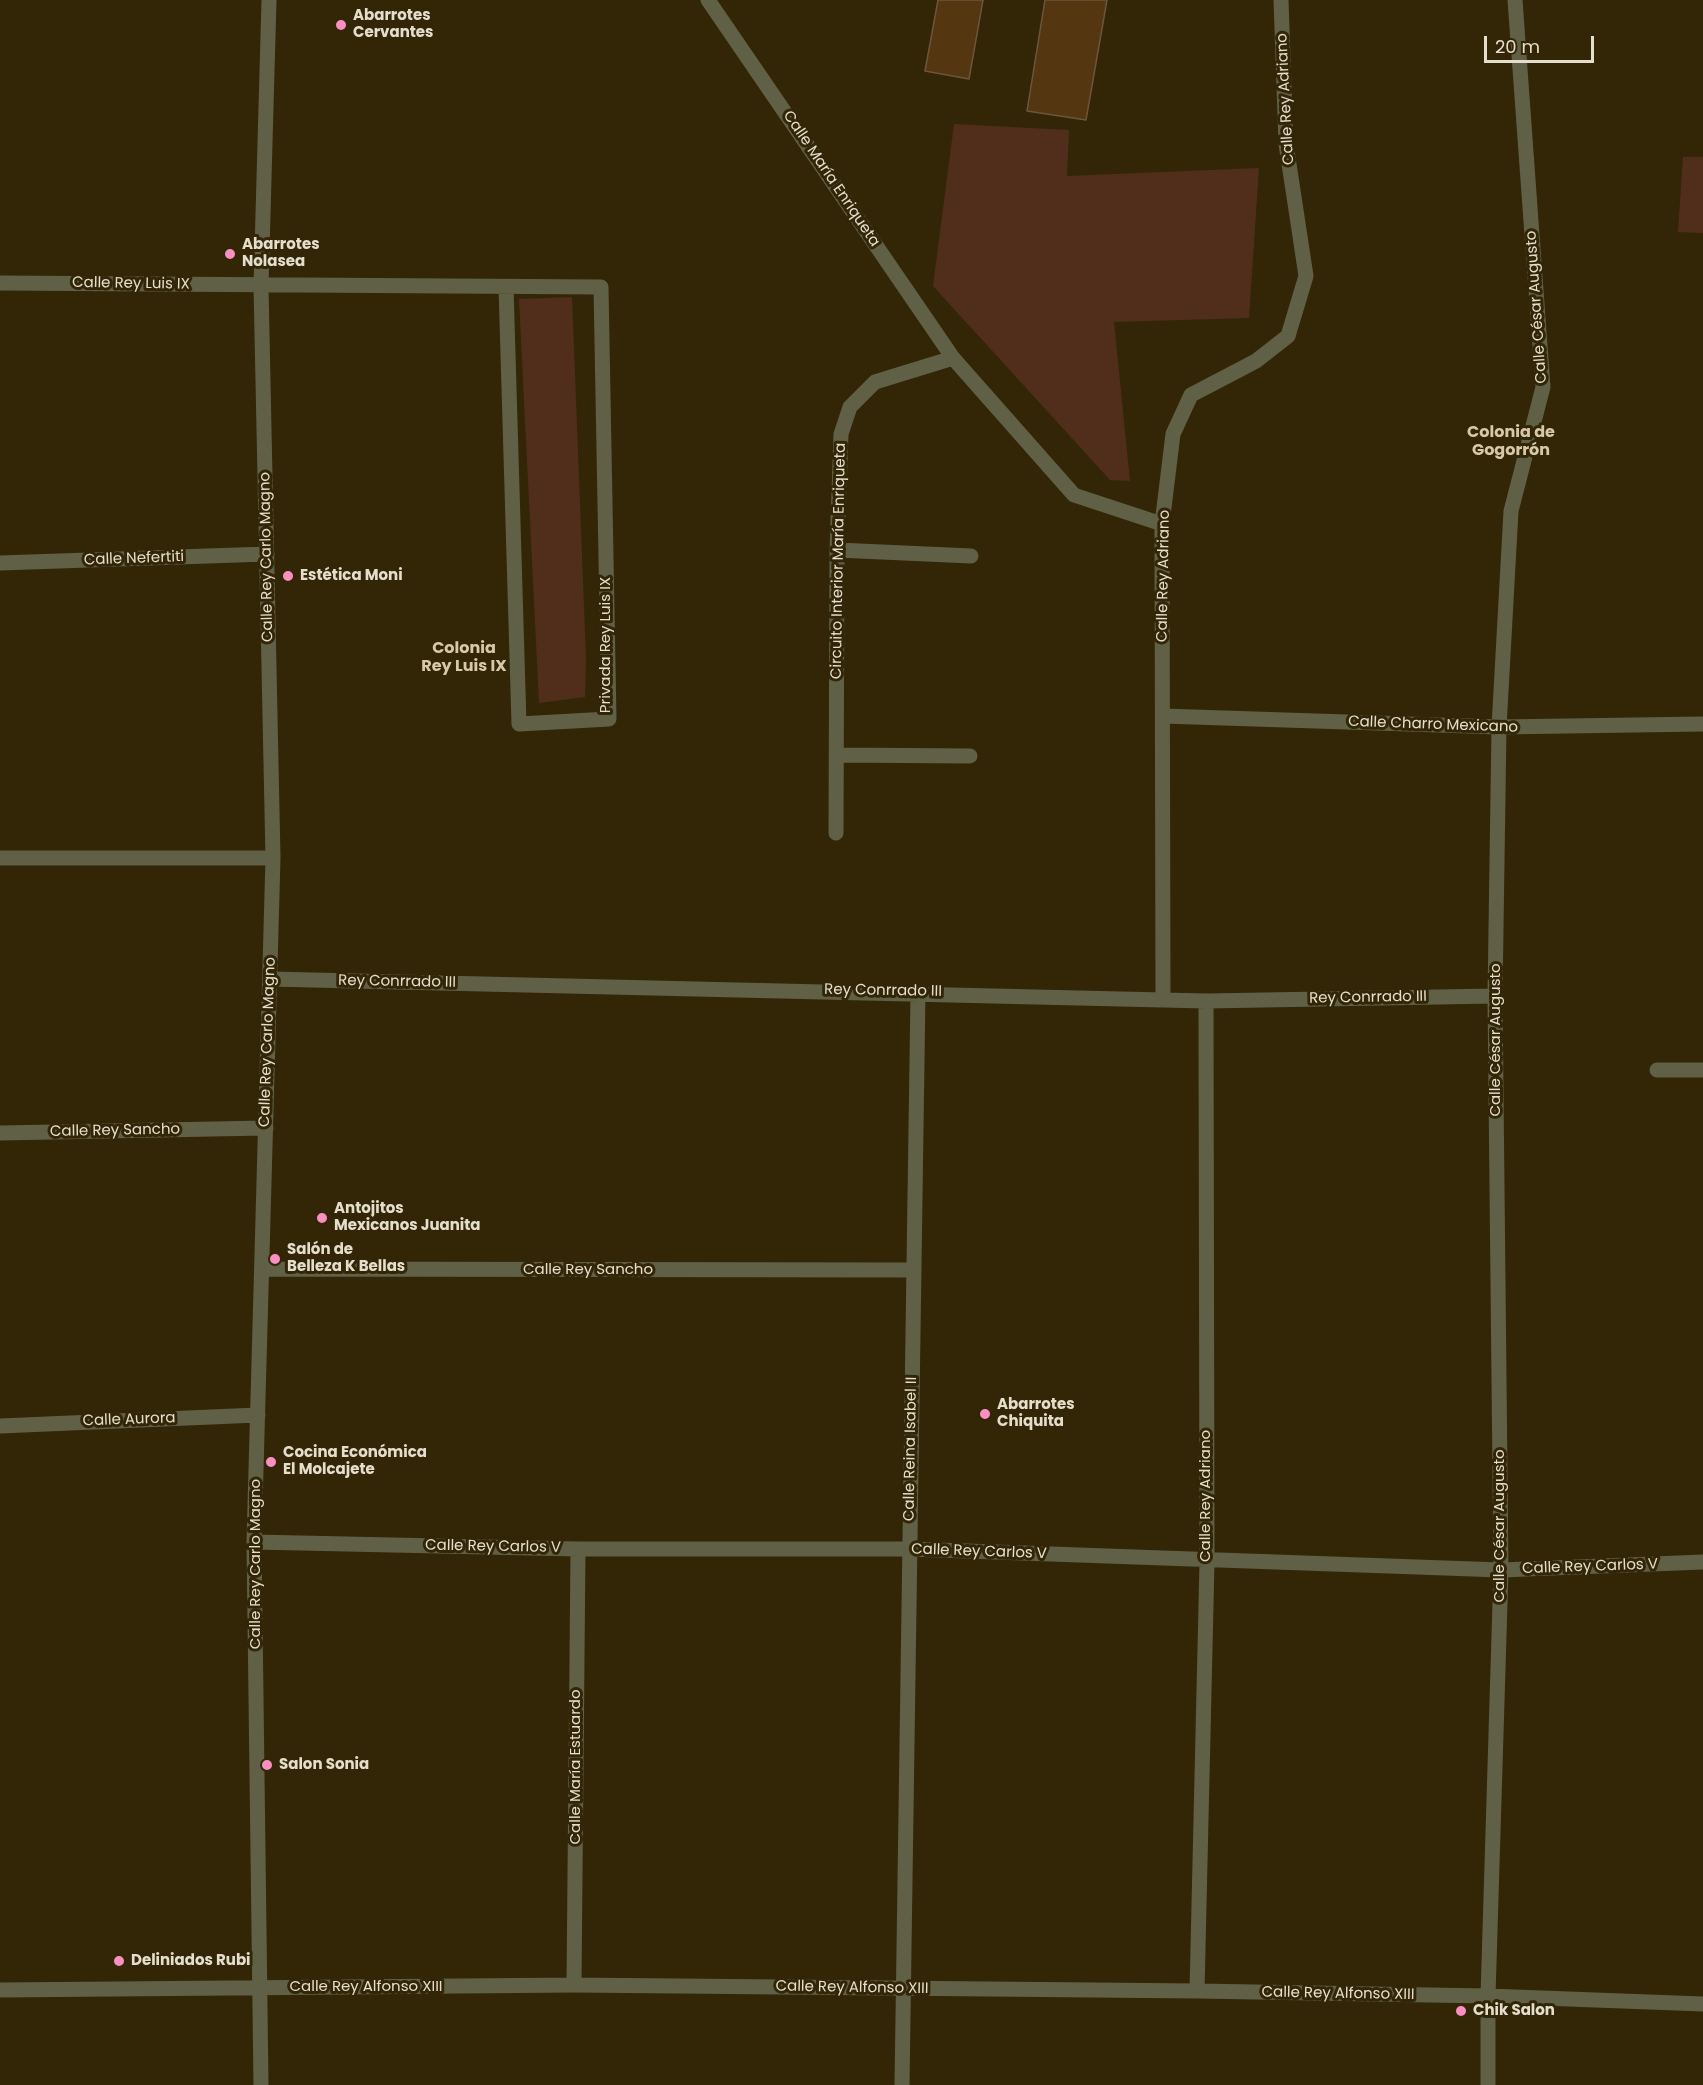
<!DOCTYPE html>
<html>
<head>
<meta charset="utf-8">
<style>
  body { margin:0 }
  #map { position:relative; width:1703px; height:2085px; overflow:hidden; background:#322607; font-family:Poppins,sans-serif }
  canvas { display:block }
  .scale { position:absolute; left:1484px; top:36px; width:110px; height:27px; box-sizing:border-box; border:3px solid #e5decd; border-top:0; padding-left:8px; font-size:18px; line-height:21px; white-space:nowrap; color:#e5decd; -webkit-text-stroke:4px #322607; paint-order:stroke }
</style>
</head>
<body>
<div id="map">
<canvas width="1703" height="2085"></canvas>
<div class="scale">20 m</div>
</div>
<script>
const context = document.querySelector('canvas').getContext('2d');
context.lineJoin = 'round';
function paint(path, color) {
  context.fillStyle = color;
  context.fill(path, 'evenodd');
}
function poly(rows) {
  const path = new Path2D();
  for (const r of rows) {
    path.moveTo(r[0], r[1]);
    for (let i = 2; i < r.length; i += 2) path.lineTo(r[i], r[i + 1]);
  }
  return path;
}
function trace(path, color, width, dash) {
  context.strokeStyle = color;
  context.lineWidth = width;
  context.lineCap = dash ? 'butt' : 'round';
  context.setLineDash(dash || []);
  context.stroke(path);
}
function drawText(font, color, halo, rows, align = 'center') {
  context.font = font + ' Poppins,sans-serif';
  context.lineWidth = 6;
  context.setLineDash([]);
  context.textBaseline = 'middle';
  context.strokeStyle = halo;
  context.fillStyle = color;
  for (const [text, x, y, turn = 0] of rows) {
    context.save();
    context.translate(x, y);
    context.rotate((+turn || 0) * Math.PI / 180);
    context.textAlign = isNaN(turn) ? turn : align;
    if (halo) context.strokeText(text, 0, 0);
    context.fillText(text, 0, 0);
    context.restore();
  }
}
paint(poly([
  [954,124,1069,130,1067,176,1259,168,1249,318,1114,322,1130,481,1110,480,933,286],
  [1683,157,1703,157,1703,233,1678,232],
  [572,297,586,659,585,697,539,703,519,299]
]), '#502e1b');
const building = poly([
  [938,0,983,0,969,79,925,71,938,0],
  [1045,0,1107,0,1086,120,1027,111,1045,0]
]);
paint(building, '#543610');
trace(building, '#6c553c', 1.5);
trace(poly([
  [708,0,953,358,1074,495,1162,524],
  [0,283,601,287,609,719,519,724,506,287],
  [837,550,971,556],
  [0,563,267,554],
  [1163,716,1499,727,1703,724],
  [837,755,970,756],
  [836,833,837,550,841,434,850,407,875,382,953,358],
  [0,858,273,858],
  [270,979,1206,1001,1495,996],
  [1163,999,1162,524,1173,434,1191,395,1256,361,1288,336,1306,276,1286,144,1281,0],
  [1657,1070,1703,1070],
  [0,1133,266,1128],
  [262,1269,914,1270],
  [0,1426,258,1415],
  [254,1542,578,1549,910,1549,1501,1570,1703,1562],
  [574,1985,578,1549],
  [0,1990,574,1985,1197,1991,1488,1996,1703,2004],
  [1197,1991,1207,1562,1206,1001],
  [261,2085,254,1542,273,858,261,286,269,0],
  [902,2085,918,992],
  [1488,2085,1488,1996,1501,1570,1495,996,1499,727,1511,511,1543,387,1515,0]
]), '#606047', 15);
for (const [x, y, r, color] of [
  [341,25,6,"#fc8fc1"],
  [230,254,6,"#fc8fc1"],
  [288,576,6,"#fc8fc1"],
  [322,1218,6,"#fc8fc1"],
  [275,1259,6,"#fc8fc1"],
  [985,1414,6,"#fc8fc1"],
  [271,1462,6,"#fc8fc1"],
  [267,1765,6,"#fc8fc1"],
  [119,1961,6,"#fc8fc1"],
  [1461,2011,6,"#fc8fc1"]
]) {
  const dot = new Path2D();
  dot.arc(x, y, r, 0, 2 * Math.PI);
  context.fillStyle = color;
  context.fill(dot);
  trace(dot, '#322607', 2);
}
drawText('bold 15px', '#e5decd', '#322607', [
  ["Abarrotes",353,16],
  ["Cervantes",353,33],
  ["Abarrotes",242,245],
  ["Nolasea",242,262],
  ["Estética Moni",300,576],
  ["Antojitos",334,1209],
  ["Mexicanos Juanita",334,1226],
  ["Salón de",287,1250],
  ["Belleza K Bellas",287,1267],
  ["Abarrotes",997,1405],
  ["Chiquita",997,1422],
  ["Cocina Económica",283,1453],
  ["El Molcajete",283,1470],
  ["Salon Sonia",279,1765],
  ["Deliniados Rubi",131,1961],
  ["Chik Salon",1473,2011]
], 'left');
drawText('15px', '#e5decd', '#322607', [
  ["Calle Rey Adriano",1286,99,-93],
  ["Calle María Enriqueta",831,179,56],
  ["Calle Rey Luis IX",131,284,1],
  ["Calle César Augusto",1537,307,-94],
  ["Calle Rey Carlo Magno",267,557,-91],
  ["Calle Nefertiti",134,559,-2],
  ["Circuito Interior María Enriqueta",839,561,-89],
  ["Calle Rey Adriano",1164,576,-89],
  ["Privada Rey Luis IX",606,645,-90],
  ["Calle Charro Mexicano",1433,725,2],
  ["Rey Conrrado III",397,982,1],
  ["Rey Conrrado III",883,991,1],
  ["Rey Conrrado III",1368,998,-1],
  ["Calle César Augusto",1496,1040,-90],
  ["Calle Rey Carlo Magno",268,1042,-88],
  ["Calle Rey Sancho",115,1131,-1],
  ["Calle Rey Sancho",588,1270],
  ["Calle Aurora",129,1420,-2],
  ["Calle Reina Isabel II",911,1449,-89],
  ["Calle Rey Adriano",1206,1496,-90],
  ["Calle César Augusto",1500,1526,-90],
  ["Calle Rey Carlos V",493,1547,1],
  ["Calle Rey Carlos V",979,1552,2],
  ["Calle Rey Carlo Magno",256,1564,-90],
  ["Calle Rey Carlos V",1590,1567,-2],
  ["Calle María Estuardo",576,1767,-90],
  ["Calle Rey Alfonso XIII",366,1987],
  ["Calle Rey Alfonso XIII",852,1988,1],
  ["Calle Rey Alfonso XIII",1338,1994,1]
]);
drawText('bold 16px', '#d7c9a7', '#322607', [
  ["Colonia de",1511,433],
  ["Gogorrón",1511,451],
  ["Colonia",464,649],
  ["Rey Luis IX",464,667]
]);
</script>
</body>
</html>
